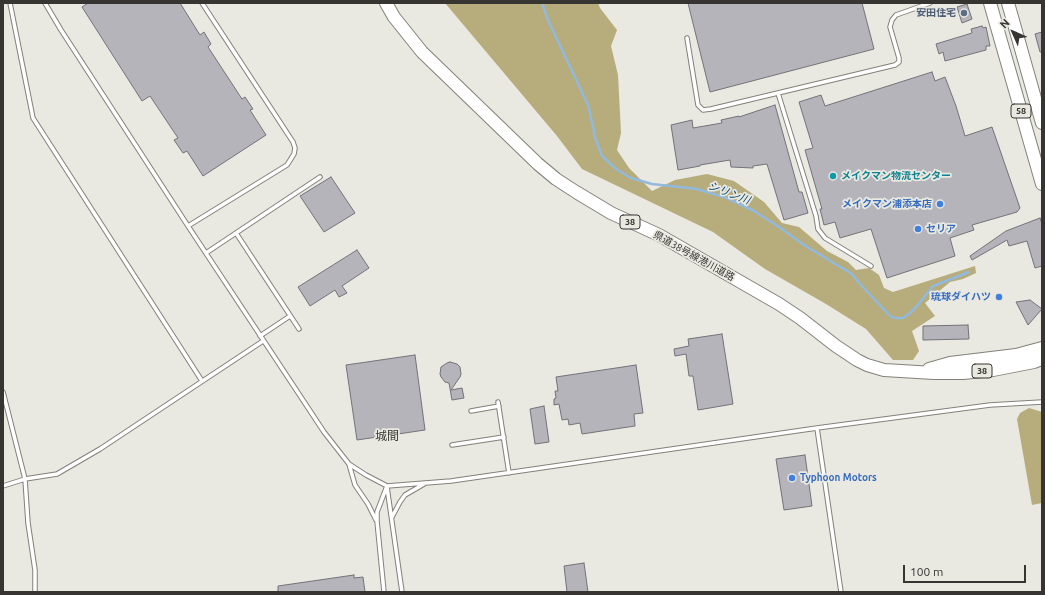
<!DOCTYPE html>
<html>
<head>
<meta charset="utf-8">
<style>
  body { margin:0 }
  #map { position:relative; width:1045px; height:595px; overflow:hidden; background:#e9e8e1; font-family:Ubuntu,sans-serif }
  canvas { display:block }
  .frame { position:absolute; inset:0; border:4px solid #363532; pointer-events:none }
  .north { position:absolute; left:993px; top:12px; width:40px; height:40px; -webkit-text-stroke:3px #e9e8e1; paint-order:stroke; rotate:315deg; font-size:11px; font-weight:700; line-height:16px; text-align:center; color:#363532 }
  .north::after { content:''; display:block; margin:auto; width:14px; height:18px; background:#363532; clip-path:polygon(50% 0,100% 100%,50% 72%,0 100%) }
  .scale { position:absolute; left:903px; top:565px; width:123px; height:18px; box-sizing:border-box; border:2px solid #363532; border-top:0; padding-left:5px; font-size:12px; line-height:14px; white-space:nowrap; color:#363532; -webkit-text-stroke:3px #e9e8e1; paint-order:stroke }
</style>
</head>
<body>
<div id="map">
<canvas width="1045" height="595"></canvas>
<div class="frame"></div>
<div class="north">N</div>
<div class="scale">100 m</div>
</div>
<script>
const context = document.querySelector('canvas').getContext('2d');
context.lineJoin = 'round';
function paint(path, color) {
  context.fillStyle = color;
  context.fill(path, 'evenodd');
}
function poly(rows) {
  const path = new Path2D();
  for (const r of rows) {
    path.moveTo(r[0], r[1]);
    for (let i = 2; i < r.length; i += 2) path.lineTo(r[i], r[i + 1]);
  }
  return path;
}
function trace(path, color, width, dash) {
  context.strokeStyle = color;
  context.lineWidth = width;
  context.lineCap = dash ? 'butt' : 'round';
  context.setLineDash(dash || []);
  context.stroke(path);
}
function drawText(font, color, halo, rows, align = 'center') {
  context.font = font + ' Ubuntu,"Noto Sans JP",sans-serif';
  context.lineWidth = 3.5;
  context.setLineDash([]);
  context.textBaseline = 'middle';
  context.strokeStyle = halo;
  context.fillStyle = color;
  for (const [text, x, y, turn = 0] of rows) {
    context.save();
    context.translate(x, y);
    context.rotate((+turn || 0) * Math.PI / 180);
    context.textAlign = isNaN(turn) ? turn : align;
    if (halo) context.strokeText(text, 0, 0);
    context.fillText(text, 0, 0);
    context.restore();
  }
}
paint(poly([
  [445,3,598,3,600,8,617,30,611,46,618,75,621,133,617,150,629,168,652,191,675,180,707,174,734,181,764,202,782,223,799,227,827,251,848,262,856,270,869,268,879,275,884,288,893,292,975,266,976,273,963,279,950,282,925,303,935,316,912,331,919,351,913,360,893,360,866,329,826,304,765,269,713,232,582,169,557,136],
  [1029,408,1042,412,1042,503,1032,505,1017,419,1020,413]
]), '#b7ac7b');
trace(poly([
  [542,3,548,20,588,105,594,131,594,135,602,156,616,169,631,178,652,184,697,189,727,198,754,211,779,227,804,245,852,274,860,284,890,316,894,318,903,318,910,313,917,306,933,286,969,272]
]), '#92b9de', 2.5);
const building = poly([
  [88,3,180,3,200,35,204,32,211,44,208,47,242,99,245,97,253,109,250,110,266,135,203,176,187,151,183,153,174,140,178,138,150,96,142,101,82,7,88,3],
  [688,3,862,3,874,49,710,92,688,3],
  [967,4,972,19,962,23,957,7,967,4],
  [982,26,983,28,986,27,990,46,986,46,986,50,945,61,943,52,939,54,936,44,972,33,971,29,982,26],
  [1042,32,1042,52,1040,52,1035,34,1042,32],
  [932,72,935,81,945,77,956,106,965,136,992,127,1020,208,1017,212,972,225,974,230,950,238,955,256,887,278,871,229,840,238,835,222,824,225,820,209,822,209,805,150,813,148,799,102,821,95,825,106,932,72],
  [775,105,799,192,802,192,808,213,784,220,767,164,753,166,753,168,731,167,730,160,700,165,700,166,678,170,671,125,692,120,693,128,722,123,721,120,739,116,739,117,775,105],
  [331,177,355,213,324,232,300,196,331,177],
  [1040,218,1042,224,1042,266,1035,268,1027,241,1009,246,1007,240,972,260,970,256,1006,231,1040,218],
  [357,250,369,268,342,286,347,293,339,297,335,290,310,306,298,287,357,250],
  [1030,300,1042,309,1028,325,1016,302,1030,300],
  [968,325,969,339,923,340,923,326,968,325],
  [722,334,733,404,698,410,693,376,689,376,686,354,675,356,674,349,689,346,688,339,722,334],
  [415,355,425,430,357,440,346,365,415,355],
  [450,362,457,364,460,367,461,374,460,377,451,390,462,388,464,398,452,400,449,383,445,382,441,377,440,374,441,367,447,363,450,362],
  [636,365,643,413,634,414,635,426,582,434,580,423,569,425,568,419,562,420,559,404,554,405,554,399,556,398,555,391,558,391,556,377,636,365],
  [544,406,549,442,535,444,530,409,544,406],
  [805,455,812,506,784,510,776,459,805,455],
  [584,563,588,592,567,592,564,566,584,563],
  [354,575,354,578,363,577,365,592,278,592,278,586,354,575]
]);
paint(building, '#b5b4ba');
trace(building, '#737278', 1);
const service = poly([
  [10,3,33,118,202,381],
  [45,3,61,30,188,226,324,432,349,464,366,475,387,486,451,481,817,428,990,405,1042,402],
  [687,38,698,105,703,110,711,109,895,65,899,62,899,58,890,27,892,20,896,15,930,3],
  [778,93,816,216,818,229,825,238,871,266],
  [188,226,287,165,294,154,295,148,293,142,202,3],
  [236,233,299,329],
  [206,253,320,177],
  [260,336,290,316],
  [3,392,25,479,28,523,35,570,35,592],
  [498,402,509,473],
  [471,411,499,406],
  [817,428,841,592],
  [452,445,504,437],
  [349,464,355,485,368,504,376,520],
  [3,486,25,479,57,474,100,449,263,341],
  [387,487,402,592],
  [392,517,400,502,405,495,424,484],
  [384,592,377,521,377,512,387,486]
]);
const primary = poly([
  [386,3,394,17,422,52,538,164,556,179,576,192,611,213,659,235,779,304,800,318,836,346,857,360,867,365,884,370,934,373,963,373,993,370,1034,362,1042,359],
  [929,369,950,363,1016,355,1042,348]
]);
const trunk = poly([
  [990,3,1042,184],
  [1008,3,1042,123]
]);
trace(service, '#82817b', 5.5);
trace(primary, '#82817b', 14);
trace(trunk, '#82817b', 14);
trace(service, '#fff', 3.5);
trace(primary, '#fff', 12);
trace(trunk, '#fff', 12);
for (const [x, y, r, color] of [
  [964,13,4,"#5c6f8a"],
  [833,176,4,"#0f9aa8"],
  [940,204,4,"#3f7fe0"],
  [918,229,4,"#3f7fe0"],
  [999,297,4,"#3f7fe0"],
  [792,478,4,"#3f7fe0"]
]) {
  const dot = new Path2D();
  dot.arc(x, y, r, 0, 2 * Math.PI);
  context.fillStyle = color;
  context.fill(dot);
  trace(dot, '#e9e8e1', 1.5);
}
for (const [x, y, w] of [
  [1021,111,20],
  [630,222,20],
  [982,371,20]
]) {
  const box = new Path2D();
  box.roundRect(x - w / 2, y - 7, w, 14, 3);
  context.fillStyle = '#e9e8e1';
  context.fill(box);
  trace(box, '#363532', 1);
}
drawText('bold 9px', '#363532', null, [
  ["58",1021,111],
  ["38",630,222],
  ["38",982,371]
]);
drawText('bold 10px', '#4e5e75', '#e9e8e1', [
  ["安田住宅",956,13]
], 'right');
drawText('bold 10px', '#0d838f', '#e9e8e1', [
  ["メイクマン物流センター",841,176]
], 'left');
drawText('bold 10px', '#366cbe', '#e9e8e1', [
  ["メイクマン浦添本店",932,204],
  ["セリア",926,229,"left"],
  ["琉球ダイハツ",991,297],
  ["Typhoon Motors",800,478,"left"]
], 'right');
drawText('10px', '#363532', '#e9e8e1', [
  ["県道38号線港川道路",694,256,29]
]);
drawText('italic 11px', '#014370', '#e9e8e1', [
  ["シリン川",729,193,21]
]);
drawText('12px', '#373631', '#e9e8e1', [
  ["城間",387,436]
]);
</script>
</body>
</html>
